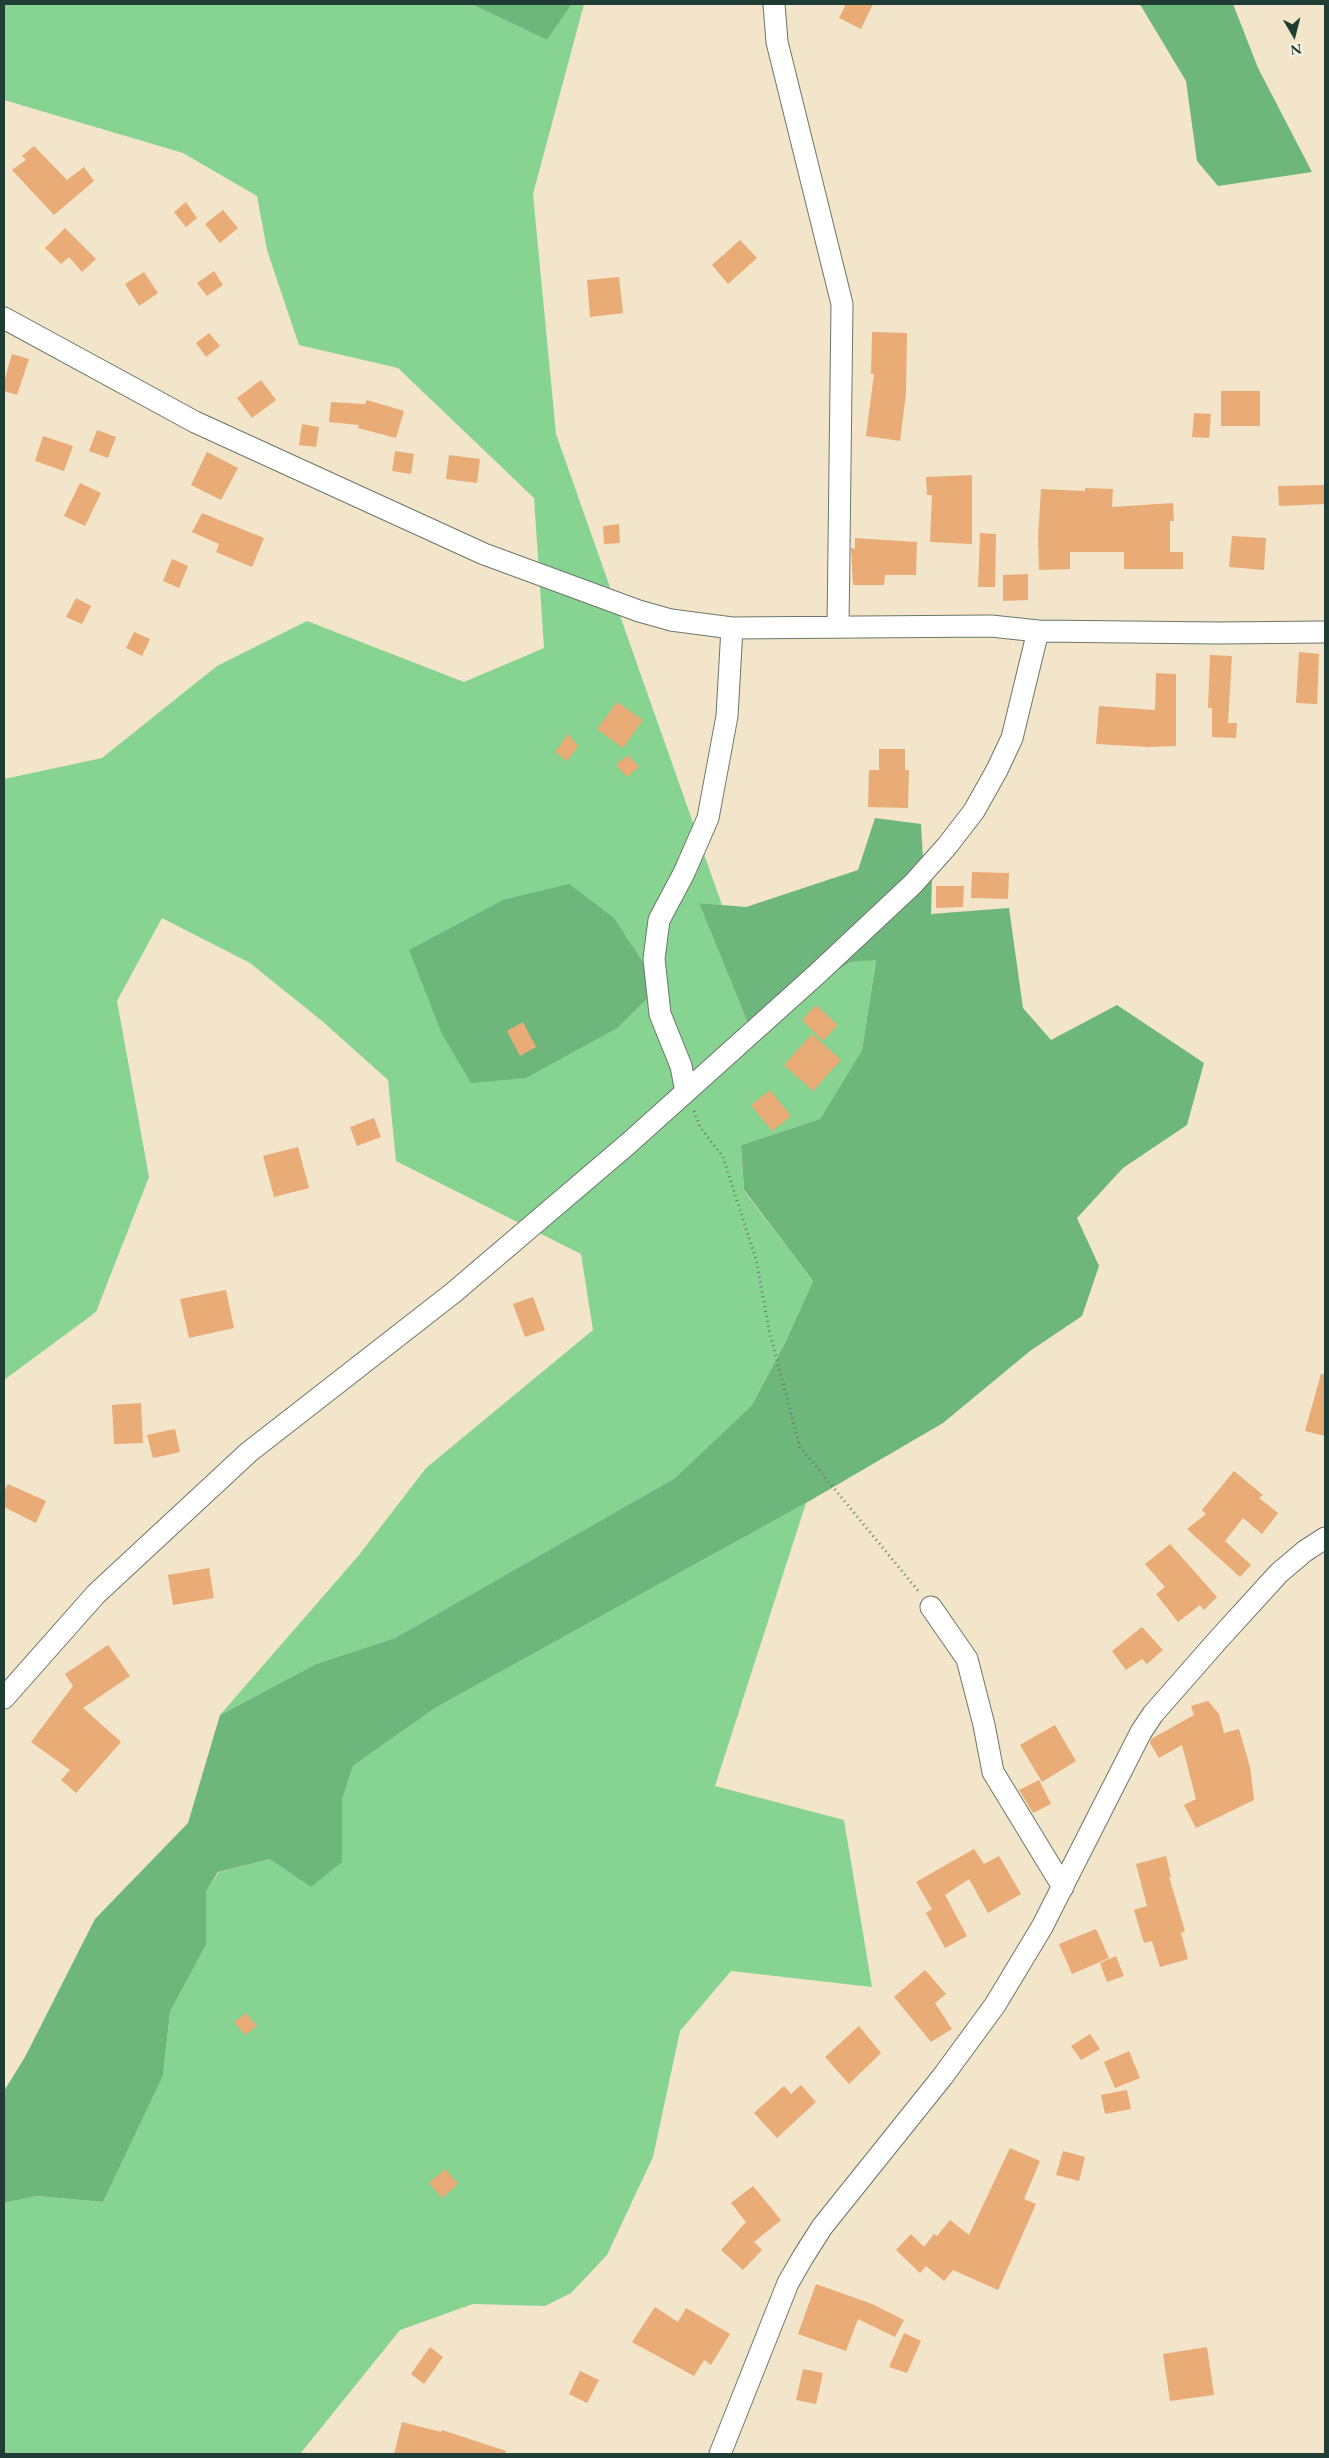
<!DOCTYPE html>
<html>
<head>
<meta charset="utf-8">
<style>
  body { margin:0 }
  #map { position:relative; width:1329px; height:2458px; overflow:hidden; background:#f2e5c9; font-family:"EB Garamond",serif }
  canvas { display:block }
  .frame { position:absolute; inset:0; border:5px solid #1f3d34; pointer-events:none }
  .north { position:absolute; left:1269px; top:10px; width:50px; height:50px; -webkit-text-stroke:4px #fcf5e5; paint-order:stroke; rotate:172deg; font-size:14px; font-weight:700; line-height:20px; text-align:center; color:#1f3d34 }
  .north::after { content:''; display:block; margin:auto; width:18px; height:22px; background:#1f3d34; clip-path:polygon(50% 0,100% 100%,50% 72%,0 100%) }
</style>
</head>
<body>
<div id="map">
<canvas width="1329" height="2458"></canvas>
<div class="frame"></div>
<div class="north">N</div>
</div>
<script>
const context = document.querySelector('canvas').getContext('2d');
context.lineJoin = 'round';
function paint(path, color) {
  context.fillStyle = color;
  context.fill(path, 'evenodd');
}
function poly(rows) {
  const path = new Path2D();
  for (const r of rows) {
    path.moveTo(r[0], r[1]);
    for (let i = 2; i < r.length; i += 2) path.lineTo(r[i], r[i + 1]);
  }
  return path;
}
function trace(path, color, width, dash) {
  context.strokeStyle = color;
  context.lineWidth = width;
  context.lineCap = dash ? 'butt' : 'round';
  context.setLineDash(dash || []);
  context.stroke(path);
}
paint(poly([
  [4,4,471,4,547,40,572,4,584,4,533,194,556,434,722,905,699,903,749,1026,790,998,851,962,876,959,862,1050,820,1119,741,1145,744,1191,813,1281,786,1341,752,1405,675,1478,395,1638,316,1664,220,1715,359,1555,426,1468,593,1330,581,1254,396,1161,388,1080,322,1021,250,963,162,918,117,1001,149,1177,96,1312,4,1380,4,779,102,758,217,666,307,621,464,682,544,648,534,498,398,368,299,345,267,250,257,196,183,153,4,100],
  [806,1503,715,1786,844,1820,872,1987,731,1971,680,2031,653,2157,607,2255,571,2293,545,2306,473,2304,400,2330,300,2454,4,2454,4,2203,37,2196,103,2202,163,2076,170,2012,206,1945,206,1892,219,1872,270,1859,342,1862,342,1800,353,1766,435,1708]
]), '#87d492');
paint(poly([
  [471,4,572,4,547,40],
  [1138,4,1233,4,1258,68,1312,172,1218,186,1197,161,1186,81,1141,6],
  [875,818,921,824,923,859,932,878,931,914,1009,908,1023,1008,1051,1040,1117,1005,1204,1063,1187,1125,1123,1168,1077,1218,1099,1266,1082,1316,1030,1351,943,1423,806,1503,435,1708,353,1766,342,1800,342,1862,311,1887,270,1859,218,1872,206,1892,206,1945,170,2012,163,2076,103,2202,37,2196,4,2203,4,2091,25,2057,95,1919,188,1823,220,1715,316,1664,395,1638,675,1478,752,1405,786,1341,813,1281,744,1190,741,1145,820,1119,862,1050,876,960,851,962,790,998,749,1026,699,903,746,907,858,870],
  [569,884,614,918,659,987,617,1028,526,1078,471,1083,442,1034,409,950,503,900]
]), '#6db67c');
paint(poly([
  [846,4,873,4,861,29,839,18],
  [34,146,67,180,84,167,94,181,54,215,12,170,26,160,22,156],
  [186,202,197,218,186,227,174,212],
  [223,210,238,228,220,243,205,224],
  [65,228,96,259,82,272,69,257,61,264,45,248],
  [740,240,757,258,728,284,712,265],
  [214,271,223,285,207,296,197,283],
  [144,272,158,293,139,306,125,284],
  [619,277,623,313,590,317,587,280],
  [872,332,907,333,906,393,900,441,866,436,874,374,871,374],
  [209,333,220,346,206,357,196,343],
  [12,354,29,359,17,395,4,391,4,382],
  [261,380,276,400,252,418,237,398],
  [1221,391,1260,391,1260,426,1221,426],
  [367,400,404,411,396,438,358,428,359,425,329,422,331,402,365,404],
  [1194,413,1211,414,1209,438,1192,437],
  [302,424,319,427,316,447,299,445],
  [97,430,116,437,108,458,89,451],
  [43,436,73,446,64,471,35,461],
  [395,451,414,454,411,474,392,471],
  [207,452,238,468,221,500,191,485],
  [449,455,480,459,477,483,446,479],
  [972,475,972,544,930,542,932,495,927,495,926,477],
  [80,483,101,493,85,526,64,516],
  [1324,485,1325,504,1279,506,1278,486],
  [1085,488,1113,489,1112,507,1173,503,1174,521,1170,521,1170,552,1183,552,1183,569,1124,569,1124,552,1070,552,1070,569,1039,570,1038,537,1041,489,1085,491],
  [202,513,264,538,252,567,216,552,219,544,192,532],
  [619,524,620,543,604,544,603,526],
  [980,533,996,534,995,587,978,587],
  [1232,536,1266,538,1264,570,1229,567],
  [855,538,917,542,916,575,885,575,884,585,853,585,851,548,855,549],
  [172,559,188,566,179,588,163,581],
  [1028,574,1028,600,1003,601,1003,575],
  [76,598,91,606,82,624,66,617],
  [134,632,150,639,142,656,126,648],
  [1299,652,1319,654,1317,704,1296,703],
  [1210,655,1232,656,1228,723,1237,723,1236,738,1212,737,1212,708,1208,708],
  [1156,673,1176,674,1176,746,1148,747,1096,744,1099,706,1155,710],
  [617,702,643,720,623,748,597,729],
  [568,734,578,746,567,761,555,752],
  [879,749,905,749,905,770,909,770,908,808,868,807,869,770,879,770],
  [628,755,639,767,627,777,616,765],
  [972,872,1009,873,1008,899,971,898],
  [936,886,964,886,963,907,936,908],
  [816,1005,838,1025,823,1041,802,1020],
  [523,1022,536,1047,520,1056,507,1031],
  [812,1034,841,1060,813,1091,784,1065],
  [770,1090,791,1116,772,1131,751,1105],
  [374,1118,381,1137,357,1146,350,1127],
  [298,1147,309,1188,274,1197,263,1156],
  [226,1290,234,1328,189,1338,180,1299],
  [533,1297,545,1330,525,1337,513,1304],
  [1321,1374,1325,1374,1325,1436,1305,1431],
  [141,1403,143,1443,114,1444,112,1405],
  [175,1429,180,1452,153,1458,147,1435],
  [1234,1471,1263,1495,1259,1498,1278,1513,1262,1534,1243,1518,1225,1541,1251,1565,1240,1577,1187,1529,1206,1514,1202,1510],
  [8,1484,46,1501,36,1523,4,1507,4,1491],
  [1170,1544,1217,1597,1204,1610,1200,1605,1178,1622,1156,1594,1165,1587,1145,1564],
  [209,1568,214,1598,173,1605,168,1575],
  [1142,1627,1163,1650,1147,1664,1142,1659,1126,1670,1112,1651],
  [108,1645,130,1676,83,1708,121,1742,76,1793,61,1780,70,1770,31,1742,73,1686,65,1674],
  [1208,1701,1219,1714,1224,1733,1239,1729,1250,1767,1254,1800,1196,1828,1184,1805,1196,1799,1182,1745,1159,1758,1150,1743,1151,1739,1194,1715,1191,1706],
  [1055,1725,1076,1761,1042,1782,1020,1745],
  [1039,1780,1051,1804,1033,1813,1019,1790],
  [974,1849,984,1864,999,1856,1021,1894,988,1913,969,1879,945,1895,967,1936,945,1948,926,1913,932,1909,916,1882],
  [1166,1856,1171,1877,1169,1877,1185,1931,1181,1933,1188,1959,1160,1967,1152,1941,1144,1943,1134,1910,1147,1906,1136,1864],
  [1096,1929,1109,1958,1072,1974,1059,1944],
  [1116,1956,1124,1976,1107,1982,1100,1963],
  [925,1970,946,1994,935,2003,952,2029,931,2042,894,1997],
  [246,2013,257,2026,245,2035,234,2022],
  [859,2026,881,2053,849,2084,825,2057],
  [1090,2034,1100,2049,1081,2060,1071,2046],
  [1129,2051,1140,2078,1115,2088,1104,2062],
  [801,2085,816,2102,777,2138,754,2113,784,2086,791,2094],
  [1127,2090,1131,2109,1105,2114,1101,2095],
  [1010,2148,1040,2161,1024,2199,1036,2204,998,2290,953,2270,944,2281,926,2266,920,2273,896,2250,911,2234,924,2247,934,2234,937,2236,950,2220,969,2235],
  [1063,2151,1085,2157,1079,2181,1056,2175],
  [445,2169,458,2184,442,2198,429,2183],
  [753,2186,781,2220,754,2242,762,2250,743,2270,721,2250,746,2222,731,2203],
  [816,2284,872,2304,904,2320,895,2337,858,2319,846,2351,798,2334],
  [655,2307,678,2322,686,2308,730,2334,711,2365,704,2360,694,2376,632,2342],
  [904,2333,921,2341,907,2373,889,2367],
  [430,2347,443,2357,424,2384,411,2374],
  [1207,2347,1214,2395,1170,2401,1163,2354],
  [803,2369,823,2373,816,2404,796,2400],
  [580,2371,599,2380,587,2403,569,2394],
  [402,2422,441,2432,442,2430,506,2451,505,2454,394,2454]
]), '#e9ac76');
const minor = poly([
  [774,4,777,42,842,304,838,627],
  [4,318,195,422,484,554,639,611,671,620,732,628,991,626,1038,631],
  [686,1092,681,1066,660,1014,654,959,659,920,684,873,708,818,727,716,732,628],
  [931,1607,967,1659,984,1725,993,1772,1063,1887],
  [4,1698,96,1594,249,1452,453,1293,629,1143,817,974,913,884,947,846,974,811,997,770,1012,738,1038,631,1218,633,1325,632],
  [720,2454,788,2283,803,2257,822,2227,943,2076,995,2005,1042,1927,1141,1732,1153,1714,1217,1641,1279,1573,1305,1551,1325,1538]
]);
trace(minor, '#697868', 23);
trace(poly([
  [694,1111,700,1127,723,1157,756,1259,769,1330,800,1447,920,1593]
]), '#697868', 3, [1, 4]);
trace(minor, '#fff', 21);
</script>
</body>
</html>
